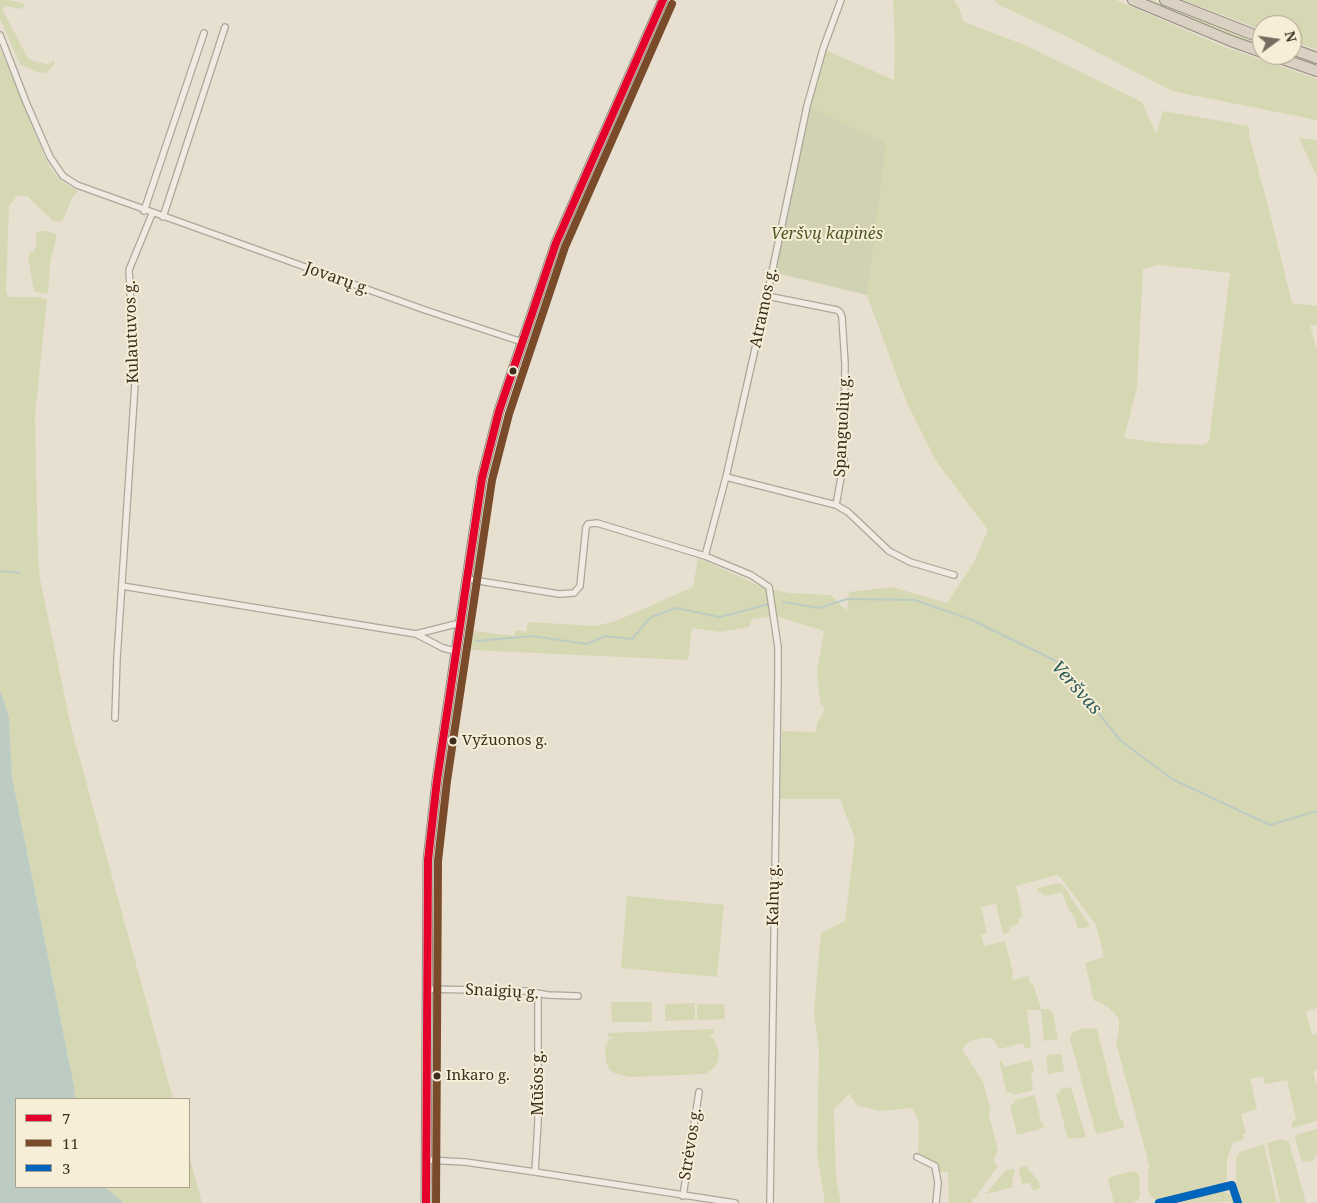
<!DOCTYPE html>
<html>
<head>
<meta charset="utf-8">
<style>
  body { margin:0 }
  #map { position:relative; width:1317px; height:1203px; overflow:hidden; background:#e7e0d1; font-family:"Noto Serif",serif }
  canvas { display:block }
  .legend { position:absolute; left:15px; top:1098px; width:175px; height:90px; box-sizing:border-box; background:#f7eed8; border:1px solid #ada18e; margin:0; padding:6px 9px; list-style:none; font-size:15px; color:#3d2e20 }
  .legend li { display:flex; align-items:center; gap:10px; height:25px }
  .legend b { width:25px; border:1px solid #ada18e }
  .north { position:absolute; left:1252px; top:15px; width:50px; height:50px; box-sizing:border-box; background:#f7eed8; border:1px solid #ada18e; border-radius:50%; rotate:76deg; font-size:14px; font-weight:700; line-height:20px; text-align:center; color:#3d2e20 }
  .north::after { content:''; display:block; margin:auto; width:18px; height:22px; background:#786c5e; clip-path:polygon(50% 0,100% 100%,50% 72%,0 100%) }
</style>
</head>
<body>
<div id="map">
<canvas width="1317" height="1203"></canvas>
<ul class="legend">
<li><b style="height:6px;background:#e4002b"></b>7</li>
<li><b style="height:6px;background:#7a4b2a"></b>11</li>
<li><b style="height:6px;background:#0065bd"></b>3</li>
</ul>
<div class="north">N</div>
</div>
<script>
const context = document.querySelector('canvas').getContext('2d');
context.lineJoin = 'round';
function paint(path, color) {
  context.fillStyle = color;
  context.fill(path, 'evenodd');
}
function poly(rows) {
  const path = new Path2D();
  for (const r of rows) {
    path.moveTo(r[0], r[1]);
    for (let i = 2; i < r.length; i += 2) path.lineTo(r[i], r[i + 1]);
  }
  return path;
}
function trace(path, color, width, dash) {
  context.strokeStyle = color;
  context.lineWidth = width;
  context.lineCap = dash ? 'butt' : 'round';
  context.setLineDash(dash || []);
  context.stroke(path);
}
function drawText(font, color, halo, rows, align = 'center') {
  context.font = font + ' "Noto Serif",serif';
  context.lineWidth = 4;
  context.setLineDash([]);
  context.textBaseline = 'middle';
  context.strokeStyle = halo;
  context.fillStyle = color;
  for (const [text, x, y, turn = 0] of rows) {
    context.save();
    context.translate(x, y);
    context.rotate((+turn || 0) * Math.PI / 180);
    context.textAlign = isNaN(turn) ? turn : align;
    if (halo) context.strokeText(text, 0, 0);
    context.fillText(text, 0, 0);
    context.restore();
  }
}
paint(poly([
  [0,0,9,0,25,4,23,9,5,6,3,10,27,57,33,61,46,64,52,63,53,60,55,63,47,73,37,72,21,65,18,60,0,19],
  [893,0,954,0,959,8,964,22,1025,45,1142,102,1156,134,1163,111,1249,126,1249,135,1270,214,1292,303,1317,306,1317,325,1310,325,1317,351,1317,1008,1306,1011,1312,1035,1317,1034,1317,1070,1313,1071,1317,1087,1317,1121,1292,1128,1291,1123,1296,1119,1287,1080,1265,1084,1263,1076,1250,1079,1257,1109,1241,1114,1246,1133,1242,1134,1244,1140,1233,1142,1227,1160,1227,1178,1225,1183,1161,1199,1155,1199,1151,1196,1148,1190,1148,1169,1150,1168,1116,1043,1119,1030,1119,1019,1109,1008,1098,1001,1094,1001,1085,963,1104,957,1096,925,1061,878,1057,875,1016,886,1023,917,1019,918,1019,924,1009,927,1010,932,1003,934,996,904,981,907,987,933,981,935,984,946,1005,941,1013,973,1012,974,1013,980,1028,976,1030,984,1033,983,1041,1009,1049,1009,1053,1014,1058,1039,1044,1041,1041,1010,1027,1010,1031,1047,1025,1049,1023,1043,999,1049,992,1038,981,1038,970,1041,962,1049,983,1082,990,1107,989,1116,998,1151,993,1160,998,1166,977,1195,977,1197,972,1199,973,1203,949,1203,948,1172,940,1172,937,1163,918,1154,919,1122,912,1108,880,1111,858,1106,849,1094,834,1109,836,1179,841,1203,825,1203,817,1155,819,1049,814,1013,821,933,845,921,855,839,840,799,779,799,782,731,815,732,818,721,825,709,820,702,817,671,824,631,776,616,752,619,749,627,719,632,692,628,688,660,470,650,474,631,514,636,516,630,526,632,528,622,595,626,616,621,693,587,698,558,764,588,789,593,831,595,847,611,849,592,892,587,947,603,974,562,988,530,936,461,906,401,867,295,885,143,807,106,823,49,894,80,895,46],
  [1159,265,1230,273,1209,441,1203,445,1161,443,1124,438,1137,388,1143,269],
  [994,0,1116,0,1222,46,1317,79,1317,120,1172,91,1068,37,999,5],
  [1146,0,1152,0,1262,43,1262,47],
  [1183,0,1317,0,1317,50,1292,41,1292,25,1262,25,1262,30],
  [0,48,46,160,53,172,63,182,78,191,72,198,63,220,59,222,53,221,27,196,17,196,9,206,6,292,9,297,36,297,47,299,35,415,38,559,40,579,71,727,173,1099,75,1099,74,1086,12,777,9,717,0,690],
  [1299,138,1317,140,1317,177],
  [40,231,47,231,57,235,50,264,48,293,44,294,34,291,28,257,30,253,34,251,36,247,36,233],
  [1058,883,1062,884,1090,926,1078,929,1074,916,1068,909,1062,892,1045,896,1037,890,1038,888],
  [627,896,724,905,717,977,621,968],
  [611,1002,652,1002,652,1022,612,1022],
  [695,1003,695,1020,665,1021,665,1004],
  [697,1004,724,1004,725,1019,697,1020],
  [1084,1028,1097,1029,1120,1120,1123,1121,1124,1128,1096,1134,1070,1039,1072,1033],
  [714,1029,714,1034,708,1035,714,1039,717,1046,719,1054,717,1063,713,1069,705,1074,629,1077,614,1073,609,1069,606,1062,605,1048,608,1041,613,1037,608,1037,608,1033],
  [1061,1054,1064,1071,1048,1074,1046,1055],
  [1032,1060,1034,1072,1031,1073,1033,1090,1013,1095,1012,1092,1007,1093,999,1061,1002,1061,1004,1067],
  [1071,1087,1086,1137,1077,1139,1077,1137,1068,1139,1056,1094,1060,1093,1060,1089],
  [1035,1095,1041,1122,1043,1122,1044,1128,1017,1135,1010,1105,1015,1103,1014,1100],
  [1317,1129,1317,1154,1313,1161,1303,1162,1301,1160,1295,1137,1296,1135],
  [1283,1139,1289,1142,1306,1203,1282,1203,1280,1202,1267,1143],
  [1264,1144,1277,1203,1242,1203,1236,1184,1236,1158,1240,1152],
  [189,1155,202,1203,124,1203,105,1187,189,1187],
  [1026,1166,1039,1182,1040,1188,1033,1191,1030,1183,1022,1184,1019,1170,1021,1167],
  [1010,1169,1014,1169,1015,1172,1012,1179,1013,1187,986,1194,1005,1171],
  [1133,1171,1139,1174,1140,1196,1138,1200,1132,1203,1114,1203,1108,1180,1110,1177],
  [1222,1191,1230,1194,1234,1203,1231,1202,1177,1203]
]), '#d6d7b3');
paint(poly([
  [807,106,886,143,867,295,772,272]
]), '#d1d1b3');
paint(poly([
  [0,690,9,717,12,777,74,1086,75,1099,16,1099,16,1187,105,1187,124,1203,0,1203]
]), '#bcccc2');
trace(poly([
  [0,571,20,573],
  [783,602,819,608,847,599,915,600,972,620,1056,661,1121,741,1172,779,1270,825,1317,811],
  [476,641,532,636,587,644,605,636,632,639,651,617,676,608,720,617,769,604]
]), '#bcccc2', 2);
const street = poly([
  [0,35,26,102,50,157,63,176,77,185,425,310,522,342],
  [144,211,204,33],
  [163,217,225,27],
  [767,296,837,310,840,312,842,317,845,364,844,461,836,505,848,512,889,551,910,562,954,575],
  [726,477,836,505],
  [705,556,726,477,767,296,807,106,823,49,841,0],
  [467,579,559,594,574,593,580,586,586,527,588,524,597,523,705,556,751,575,769,587,778,647,778,677,770,1203],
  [122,586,416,634,443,648,455,651],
  [416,634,460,623],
  [115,718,117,658,135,384,129,270,152,214],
  [426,989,525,991,548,995,578,996],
  [917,1157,935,1166,938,1183,936,1203],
  [426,1160,465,1162,535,1172,735,1203],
  [535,1172,538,1122,538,994],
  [683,1196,699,1092],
  [1159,1203,1232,1185,1238,1203]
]);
const primary = poly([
  [426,1203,428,860,437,780,482,478,499,411,556,243,663,0]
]);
const highway = poly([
  [1133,0,1231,41,1262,52],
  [1165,0,1262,38],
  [1292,49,1317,58],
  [1271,55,1317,71]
]);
trace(street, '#ada599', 8);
trace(primary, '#928b80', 11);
trace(highway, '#928b80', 12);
trace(street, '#efebe3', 5.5);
trace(primary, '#e6e1d4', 9);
trace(highway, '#dad1c2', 10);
trace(poly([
  [426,1203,428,860,437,780,482,478,499,411,556,243,663,0]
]), '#e4002b', 8);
trace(poly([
  [436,1203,438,861,447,781,492,480,509,414,565,247,672,4]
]), '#7a4b2a', 8);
trace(poly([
  [1159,1203,1232,1185,1238,1203]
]), '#0065bd', 8);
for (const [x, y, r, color] of [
  [513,371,4.5,"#3d2e20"],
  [453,741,4.5,"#3d2e20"],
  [437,1076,4.5,"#3d2e20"]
]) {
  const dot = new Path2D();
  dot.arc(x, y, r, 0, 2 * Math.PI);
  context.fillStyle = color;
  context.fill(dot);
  trace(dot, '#f7eed8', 2);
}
drawText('15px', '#3d2e20', '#f7eed8', [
  ["Vyžuonos g.",462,741],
  ["Inkaro g.",446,1076]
], 'left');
drawText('italic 16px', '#4d5a26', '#f7eed8', [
  ["Veršvų kapinės",827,234]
]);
drawText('16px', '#3d2e20', '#f7eed8', [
  ["Jovarų g.",337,279,20],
  ["Atramos g.",764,308,-78],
  ["Kulautuvos g.",132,332,-92],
  ["Spanguolių g.",843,426,-87],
  ["Kalnų g.",774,895,-89],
  ["Snaigių g.",502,992,3],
  ["Mūšos g.",538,1083,-90],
  ["Strėvos g.",691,1144,-81]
]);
drawText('italic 18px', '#2f5d5a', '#f7eed8', [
  ["Veršvas",1076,688,48]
]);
</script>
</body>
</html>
